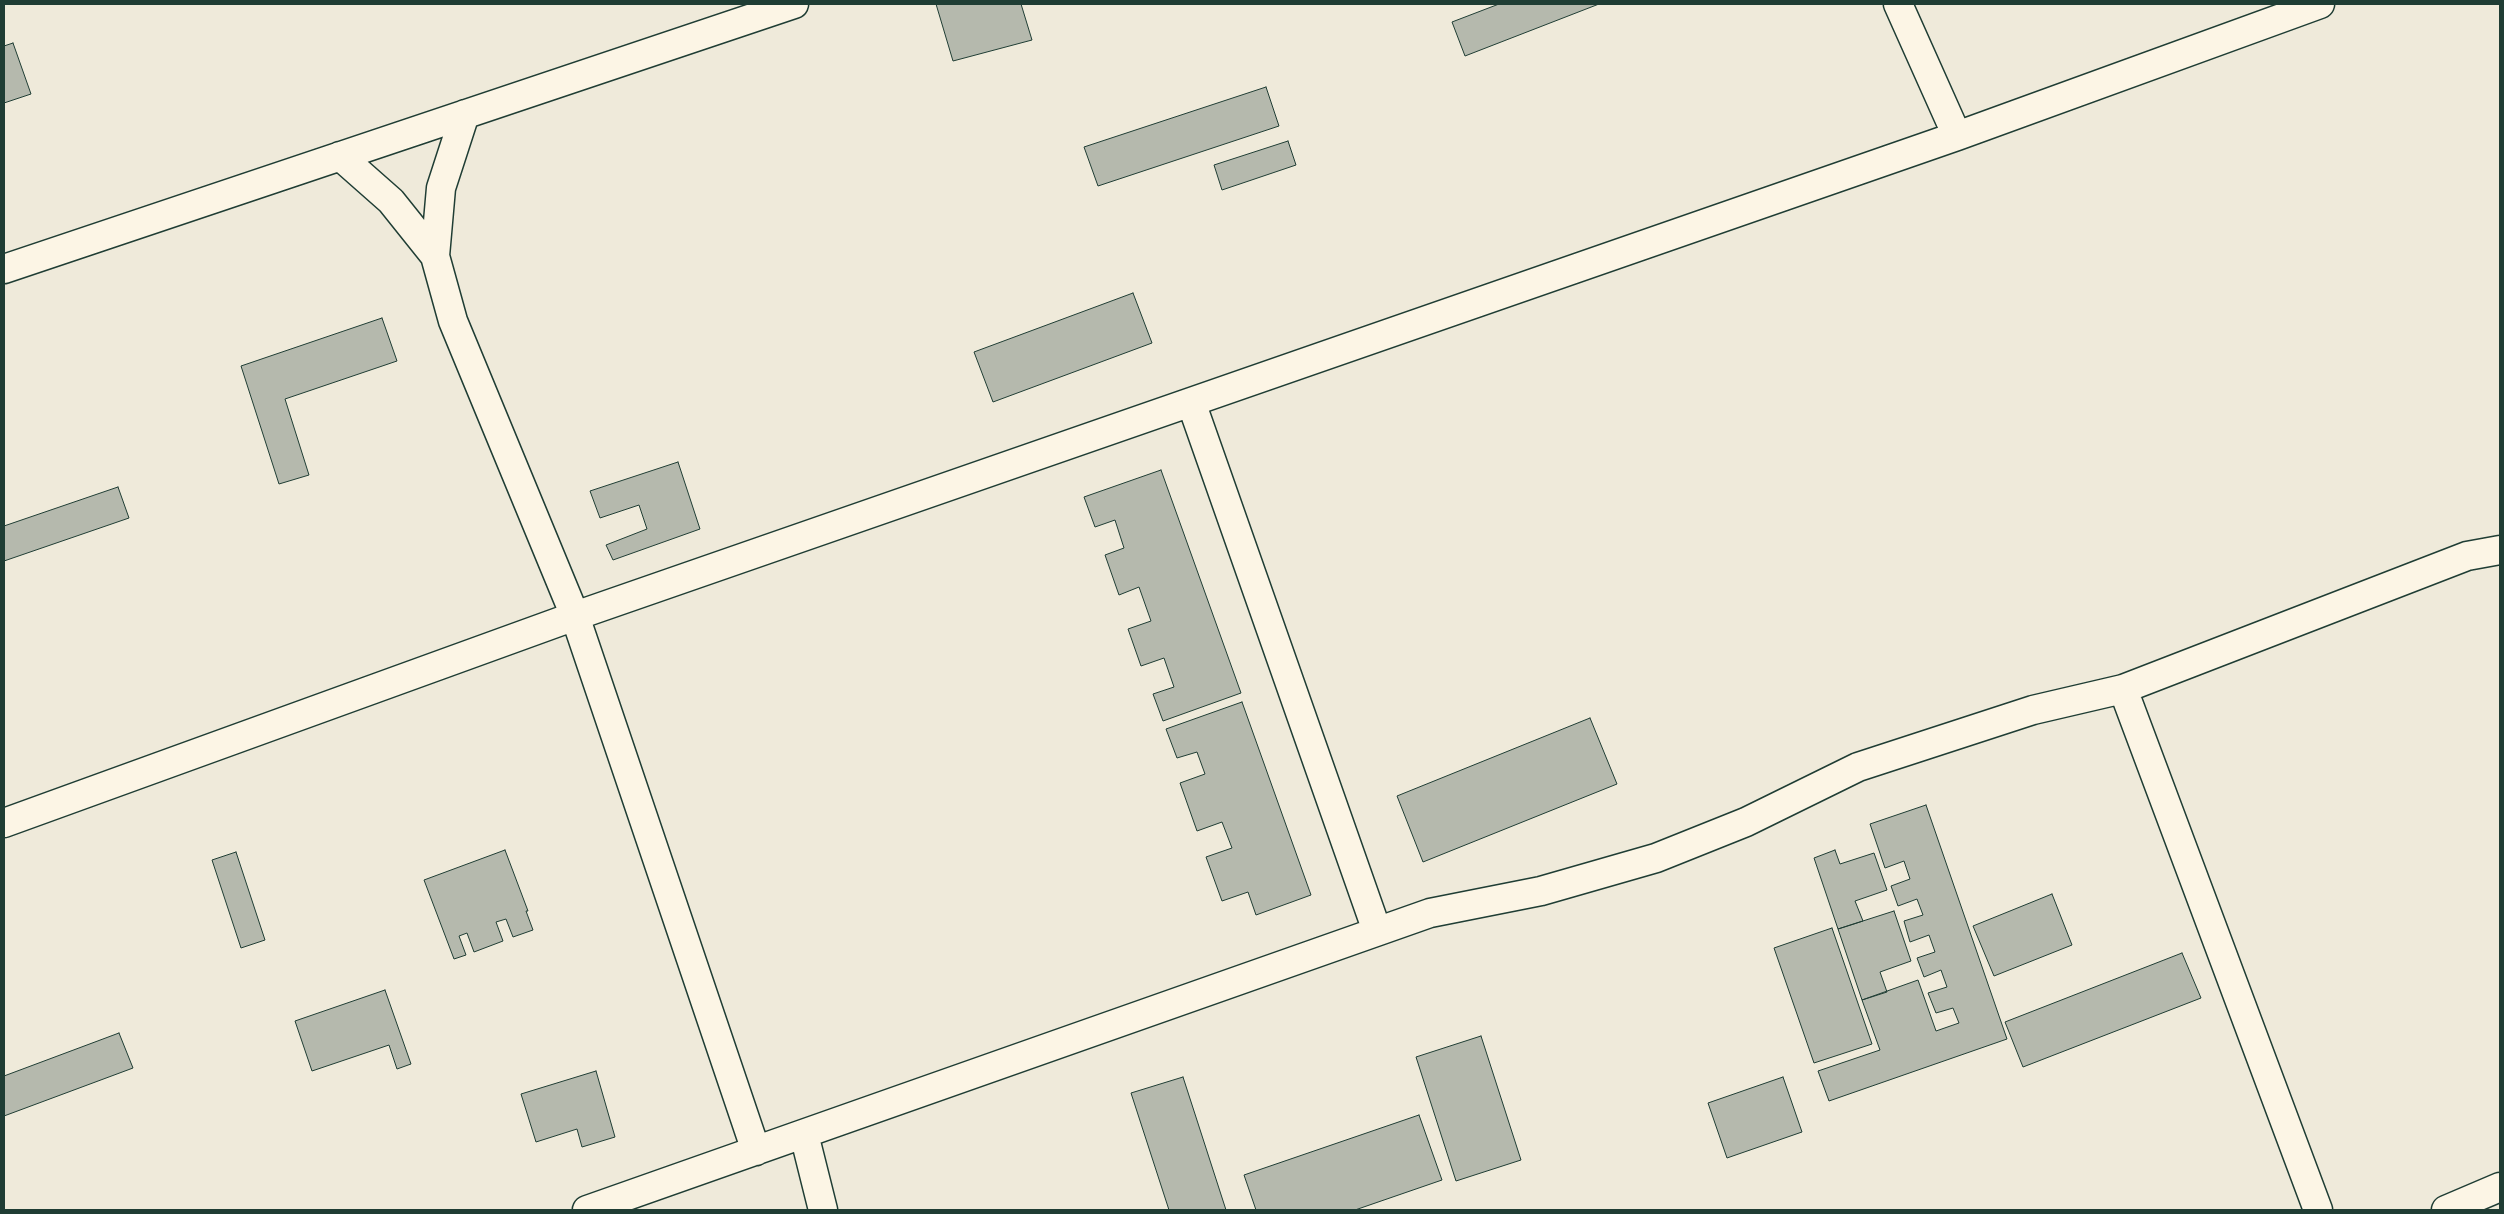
<!DOCTYPE html>
<html>
<head>
<meta charset="utf-8">
<style>
  body { margin:0 }
  #map { position:relative; width:2504px; height:1214px; overflow:hidden; background:#efeada; font-family:"Architects Daughter",sans-serif }
  canvas { display:block }
  .frame { position:absolute; inset:0; border:5px solid #1f3d34; pointer-events:none }
</style>
</head>
<body>
<div id="map">
<canvas width="2504" height="1214"></canvas>
<div class="frame"></div>
</div>
<script>
const context = document.querySelector('canvas').getContext('2d');
context.lineJoin = 'round';
function paint(path, color) {
  context.fillStyle = color;
  context.fill(path, 'evenodd');
}
function poly(rows) {
  const path = new Path2D();
  for (const r of rows) {
    path.moveTo(r[0], r[1]);
    for (let i = 2; i < r.length; i += 2) path.lineTo(r[i], r[i + 1]);
  }
  return path;
}
function trace(path, color, width, dash) {
  context.strokeStyle = color;
  context.lineWidth = width;
  context.lineCap = dash ? 'butt' : 'round';
  context.setLineDash(dash || []);
  context.stroke(path);
}
const building = poly([
  [936,4,1021,4,1032,40,953,61,936,4],
  [1499,4,1599,4,1465,56,1452,22,1499,4],
  [13,43,31,94,4,103,4,46,13,43],
  [1266,87,1279,126,1098,186,1084,147,1266,87],
  [1288,141,1296,165,1222,190,1214,165,1288,141],
  [1133,293,1152,343,993,402,974,352,1133,293],
  [382,318,397,361,285,399,309,475,279,484,241,366,382,318],
  [678,462,700,529,613,560,606,545,647,529,639,505,600,518,590,491,678,462],
  [1161,470,1241,693,1163,721,1153,694,1174,687,1164,658,1141,666,1128,629,1151,621,1139,587,1119,595,1105,555,1124,548,1115,520,1095,527,1084,497,1161,470],
  [118,487,129,518,4,561,4,526,118,487],
  [1242,702,1311,895,1256,915,1248,892,1222,901,1206,857,1232,848,1222,822,1197,831,1180,783,1205,774,1197,752,1177,758,1166,729,1242,702],
  [1590,718,1617,784,1423,862,1397,796,1590,718],
  [1926,805,2007,1039,1829,1101,1818,1071,1880,1050,1862,1000,1918,980,1936,1031,1959,1023,1953,1008,1936,1013,1928,993,1947,987,1941,970,1924,977,1917,958,1935,952,1929,935,1910,942,1904,921,1923,915,1917,899,1898,906,1891,886,1910,879,1904,861,1885,868,1870,824,1926,805],
  [505,850,528,911,526,911,533,930,513,937,506,919,496,922,503,941,474,952,467,933,459,936,466,955,454,959,424,880,505,850],
  [1835,850,1840,864,1874,853,1887,890,1855,901,1863,921,1838,929,1814,858,1835,850],
  [236,852,265,940,241,948,212,860,236,852],
  [2052,894,2072,945,1994,976,1973,926,2052,894],
  [1894,911,1911,961,1880,972,1887,992,1862,1000,1838,929,1894,911],
  [1832,928,1872,1044,1814,1063,1774,948,1832,928],
  [2182,953,2201,998,2023,1067,2005,1022,2182,953],
  [385,990,411,1064,397,1069,389,1045,312,1071,295,1021,385,990],
  [119,1033,133,1068,4,1116,4,1076,119,1033],
  [1481,1036,1521,1160,1456,1181,1416,1057,1481,1036],
  [596,1071,615,1137,582,1147,577,1129,536,1142,521,1094,596,1071],
  [1183,1077,1226,1210,1169,1210,1131,1093,1183,1077],
  [1783,1077,1802,1132,1727,1158,1708,1103,1783,1077],
  [1419,1115,1442,1180,1355,1210,1256,1210,1244,1175,1419,1115]
]);
paint(building, '#b5b9ad');
trace(building, '#1f3d34', 1);
const minor = poly([
  [1898,4,1957,136],
  [465,114,441,188,435,256,453,321,575,616,756,1151],
  [340,156,391,201,435,256],
  [4,269,794,4],
  [1191,402,1377,931],
  [2123,689,2318,1210],
  [4,823,575,616,1957,136,2320,4],
  [804,1134,823,1210],
  [587,1210,1430,913,1541,891,1656,858,1746,822,1858,767,2033,710,2123,689,2467,556,2500,550],
  [2446,1210,2500,1187]
]);
trace(minor, '#1f3d34', 31);
trace(minor, '#fcf5e5', 28);
</script>
</body>
</html>
